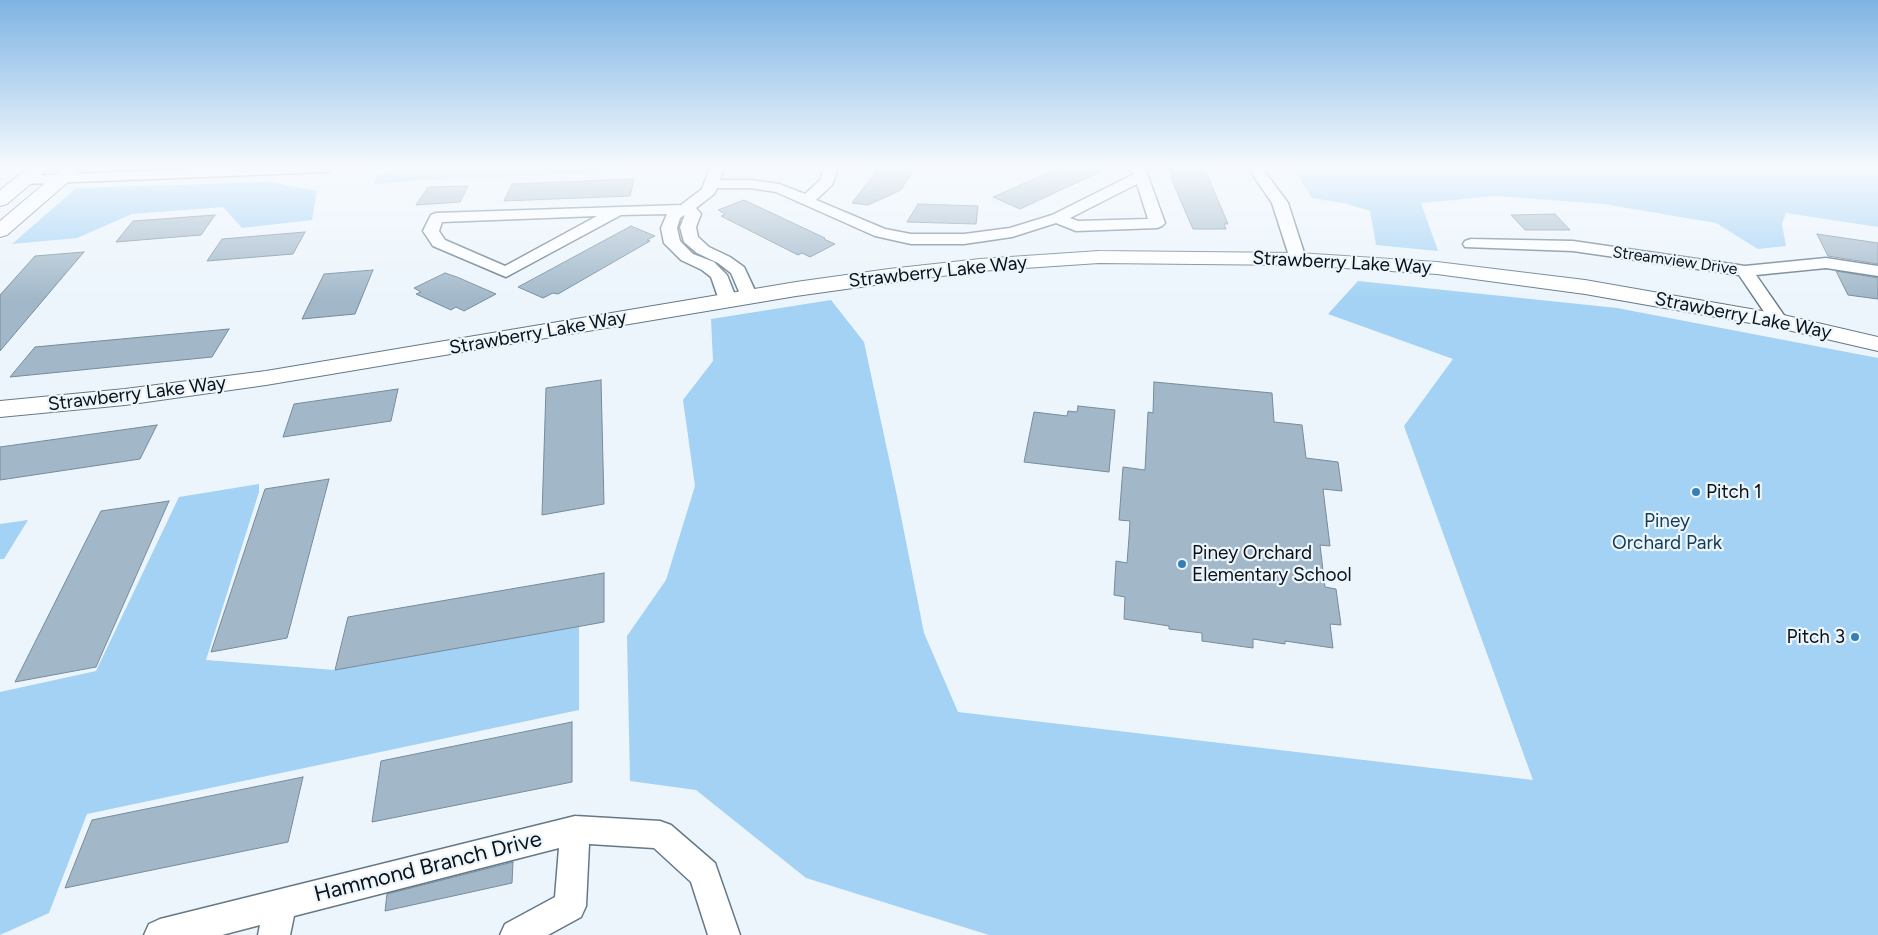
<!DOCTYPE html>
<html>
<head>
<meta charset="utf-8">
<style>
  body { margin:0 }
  canvas { display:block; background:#ecf5fc }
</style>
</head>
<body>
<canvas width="1878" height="935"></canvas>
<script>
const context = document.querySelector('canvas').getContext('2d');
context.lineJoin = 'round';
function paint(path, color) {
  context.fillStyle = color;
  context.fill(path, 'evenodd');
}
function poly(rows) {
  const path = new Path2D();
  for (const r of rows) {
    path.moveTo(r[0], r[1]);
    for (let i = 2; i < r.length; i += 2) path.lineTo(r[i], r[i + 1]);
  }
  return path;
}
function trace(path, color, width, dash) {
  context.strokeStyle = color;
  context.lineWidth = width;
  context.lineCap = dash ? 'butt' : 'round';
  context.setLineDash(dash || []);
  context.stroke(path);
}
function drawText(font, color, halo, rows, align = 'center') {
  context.font = font + ' Figtree,sans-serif';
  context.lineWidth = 4.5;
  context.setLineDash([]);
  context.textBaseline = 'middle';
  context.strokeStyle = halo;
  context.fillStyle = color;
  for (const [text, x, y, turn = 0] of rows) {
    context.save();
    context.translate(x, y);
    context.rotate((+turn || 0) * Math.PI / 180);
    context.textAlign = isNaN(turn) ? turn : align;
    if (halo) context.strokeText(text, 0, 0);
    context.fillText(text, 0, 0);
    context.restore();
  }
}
paint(poly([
  [405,168,630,168,627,172,415,180,373,185,377,174],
  [1294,168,1878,168,1878,227,1786,213,1782,224,1786,246,1758,249,1716,223,1604,204,1495,196,1421,203,1438,251,1376,245,1370,211,1343,203,1312,198],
  [271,182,317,191,312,220,242,228,223,207,132,214,77,238,12,244,76,188],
  [1358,281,1617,308,1878,358,1878,935,989,935,806,878,696,790,630,781,627,636,666,580,695,486,683,400,713,361,711,319,831,300,864,342,897,496,924,633,958,712,1533,780,1404,426,1453,359,1328,314],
  [259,484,259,492,206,660,335,670,579,623,579,710,87,814,49,913,0,935,0,692,96,671,179,497],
  [28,520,4,559,0,559,0,524]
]), '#a3d2f4');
const building = poly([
  [879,168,914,168,901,190,868,205,852,203,879,168],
  [1059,168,1108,168,1020,209,993,197,1059,168],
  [1170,168,1200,168,1202,172,1206,172,1228,224,1224,224,1226,229,1193,229,1173,183,1170,168],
  [634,179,630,196,504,201,512,184,634,179],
  [468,186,460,202,416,205,428,187,468,186],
  [744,200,825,238,824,239,835,244,810,257,802,253,798,255,721,216,725,214,718,210,744,200],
  [918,204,978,206,976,224,907,222,918,204],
  [1555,214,1570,230,1525,230,1511,215,1555,214],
  [215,215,201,235,116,242,133,221,215,215],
  [631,226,655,236,647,240,650,241,558,294,553,293,543,298,518,287,631,226],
  [305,232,293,254,207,261,222,239,305,232],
  [1817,234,1878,243,1878,264,1828,256,1817,234],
  [84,252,66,273,0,351,0,295,35,256,84,252],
  [373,270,355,314,302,319,324,274,373,270],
  [1836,271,1878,278,1878,299,1848,295,1836,271],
  [445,273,457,277,496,294,464,311,456,307,451,310,416,294,421,292,414,288,445,273],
  [229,329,212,357,10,377,35,347,229,329],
  [601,380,604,504,542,515,546,388,601,380],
  [1154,382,1272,393,1274,422,1302,425,1306,458,1338,462,1342,491,1323,489,1330,546,1320,545,1325,587,1336,589,1341,625,1330,624,1333,648,1285,641,1285,644,1253,639,1253,648,1202,641,1202,633,1169,629,1169,626,1124,619,1125,597,1114,595,1116,561,1127,563,1129,537,1130,521,1119,520,1123,467,1145,470,1148,412,1153,413,1154,382],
  [398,389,391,421,283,437,294,404,398,389],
  [1078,406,1115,410,1109,472,1024,462,1034,412,1067,416,1068,411,1077,412,1078,406],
  [157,425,140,459,0,480,0,447,157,425],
  [329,479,287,638,211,652,265,489,329,479],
  [169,501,96,667,15,682,101,511,169,501],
  [604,573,604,622,335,670,348,617,604,573],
  [572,722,572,782,372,822,381,761,572,722],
  [303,777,288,842,65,888,92,820,303,777],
  [513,862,512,883,385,911,387,894,513,862]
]);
paint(building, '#a2b8c9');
trace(building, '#768b9b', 1);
const street = poly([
  [211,168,334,168,327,172,25,184,20,183,18,180,20,177,25,176,211,168],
  [710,168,724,168,720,180,750,180,779,184,805,194,820,180,824,168,838,168,832,185,816,200,885,229,911,234,964,234,1010,228,1052,215,1134,174,1127,168,1145,168,1165,223,1162,226,1157,228,1076,231,1056,223,1012,237,964,244,911,244,875,236,776,192,750,188,717,188,714,194,696,208,701,214,696,227,698,237,709,247,730,257,744,267,758,297,755,301,749,302,743,301,731,273,718,263,697,253,684,242,680,227,685,215,680,218,677,228,680,241,693,254,714,262,727,275,737,300,734,304,728,305,722,304,719,300,711,277,702,270,681,260,664,243,661,228,667,214,621,215,506,277,433,246,423,231,431,215,436,213,681,205,702,189,710,168],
  [1137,184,1148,219,1078,221,1070,218,1137,184],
  [597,216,505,266,445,240,439,231,442,222,597,216],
  [1248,168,1262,168,1288,203,1306,259,1304,262,1292,262,1290,259,1272,203,1248,168],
  [1471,239,1573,241,1745,266,1826,258,1878,266,1878,276,1826,268,1756,275,1788,321,1785,325,1779,326,1773,325,1739,275,1573,251,1465,247,1463,244,1465,241,1471,239],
  [575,816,660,821,671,825,715,863,740,935,708,935,691,882,654,848,589,844,586,906,581,917,548,935,500,935,505,924,555,897,559,848,294,916,290,935,258,935,260,925,222,935,144,935,149,924,160,919,575,816]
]);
const secondary = poly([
  [28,168,49,168,7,204,0,206,0,190,28,168],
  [63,168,84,168,7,235,0,237,0,221,63,168],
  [1099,251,1298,253,1437,262,1585,280,1779,314,1878,337,1878,351,1779,328,1585,294,1437,274,1298,265,1099,263,980,271,889,283,796,296,266,385,125,405,0,417,0,401,125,389,266,371,796,282,889,269,980,259,1099,251]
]);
trace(street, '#647988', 3);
trace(secondary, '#647988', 2);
paint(street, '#fff');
paint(secondary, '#fff');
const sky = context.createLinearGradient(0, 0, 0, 299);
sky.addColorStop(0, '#7eb4e3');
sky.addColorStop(0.56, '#f6fafe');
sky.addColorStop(1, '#f6fafe00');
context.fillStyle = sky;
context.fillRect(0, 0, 1878, 299);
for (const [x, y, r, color] of [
  [1696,492,5,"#3381b3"],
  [1182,564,5,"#3381b3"],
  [1855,637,5,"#3381b3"]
]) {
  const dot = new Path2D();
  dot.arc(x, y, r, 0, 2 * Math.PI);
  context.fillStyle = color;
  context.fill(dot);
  trace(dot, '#ecf5fc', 2);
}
drawText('16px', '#0a1218', '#ecf5fc', [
  ["Streamview Drive",1675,261,8]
]);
drawText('19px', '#0a1218', '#ecf5fc', [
  ["Strawberry Lake Way",1342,263,3],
  ["Strawberry Lake Way",938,272,-6],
  ["Strawberry Lake Way",1743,316,11],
  ["Strawberry Lake Way",538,333,-10],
  ["Strawberry Lake Way",137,394,-7]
]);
drawText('19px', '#0a1218', '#ecf5fc', [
  ["Pitch 1",1706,492],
  ["Piney Orchard",1192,553],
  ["Elementary School",1192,575],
  ["Pitch 3",1845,637,"right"]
], 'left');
drawText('19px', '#123c56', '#ecf5fc', [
  ["Piney",1667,521],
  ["Orchard Park",1667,543]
]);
drawText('22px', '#0a1218', '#ecf5fc', [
  ["Hammond Branch Drive",428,867,-14]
]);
</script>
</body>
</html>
